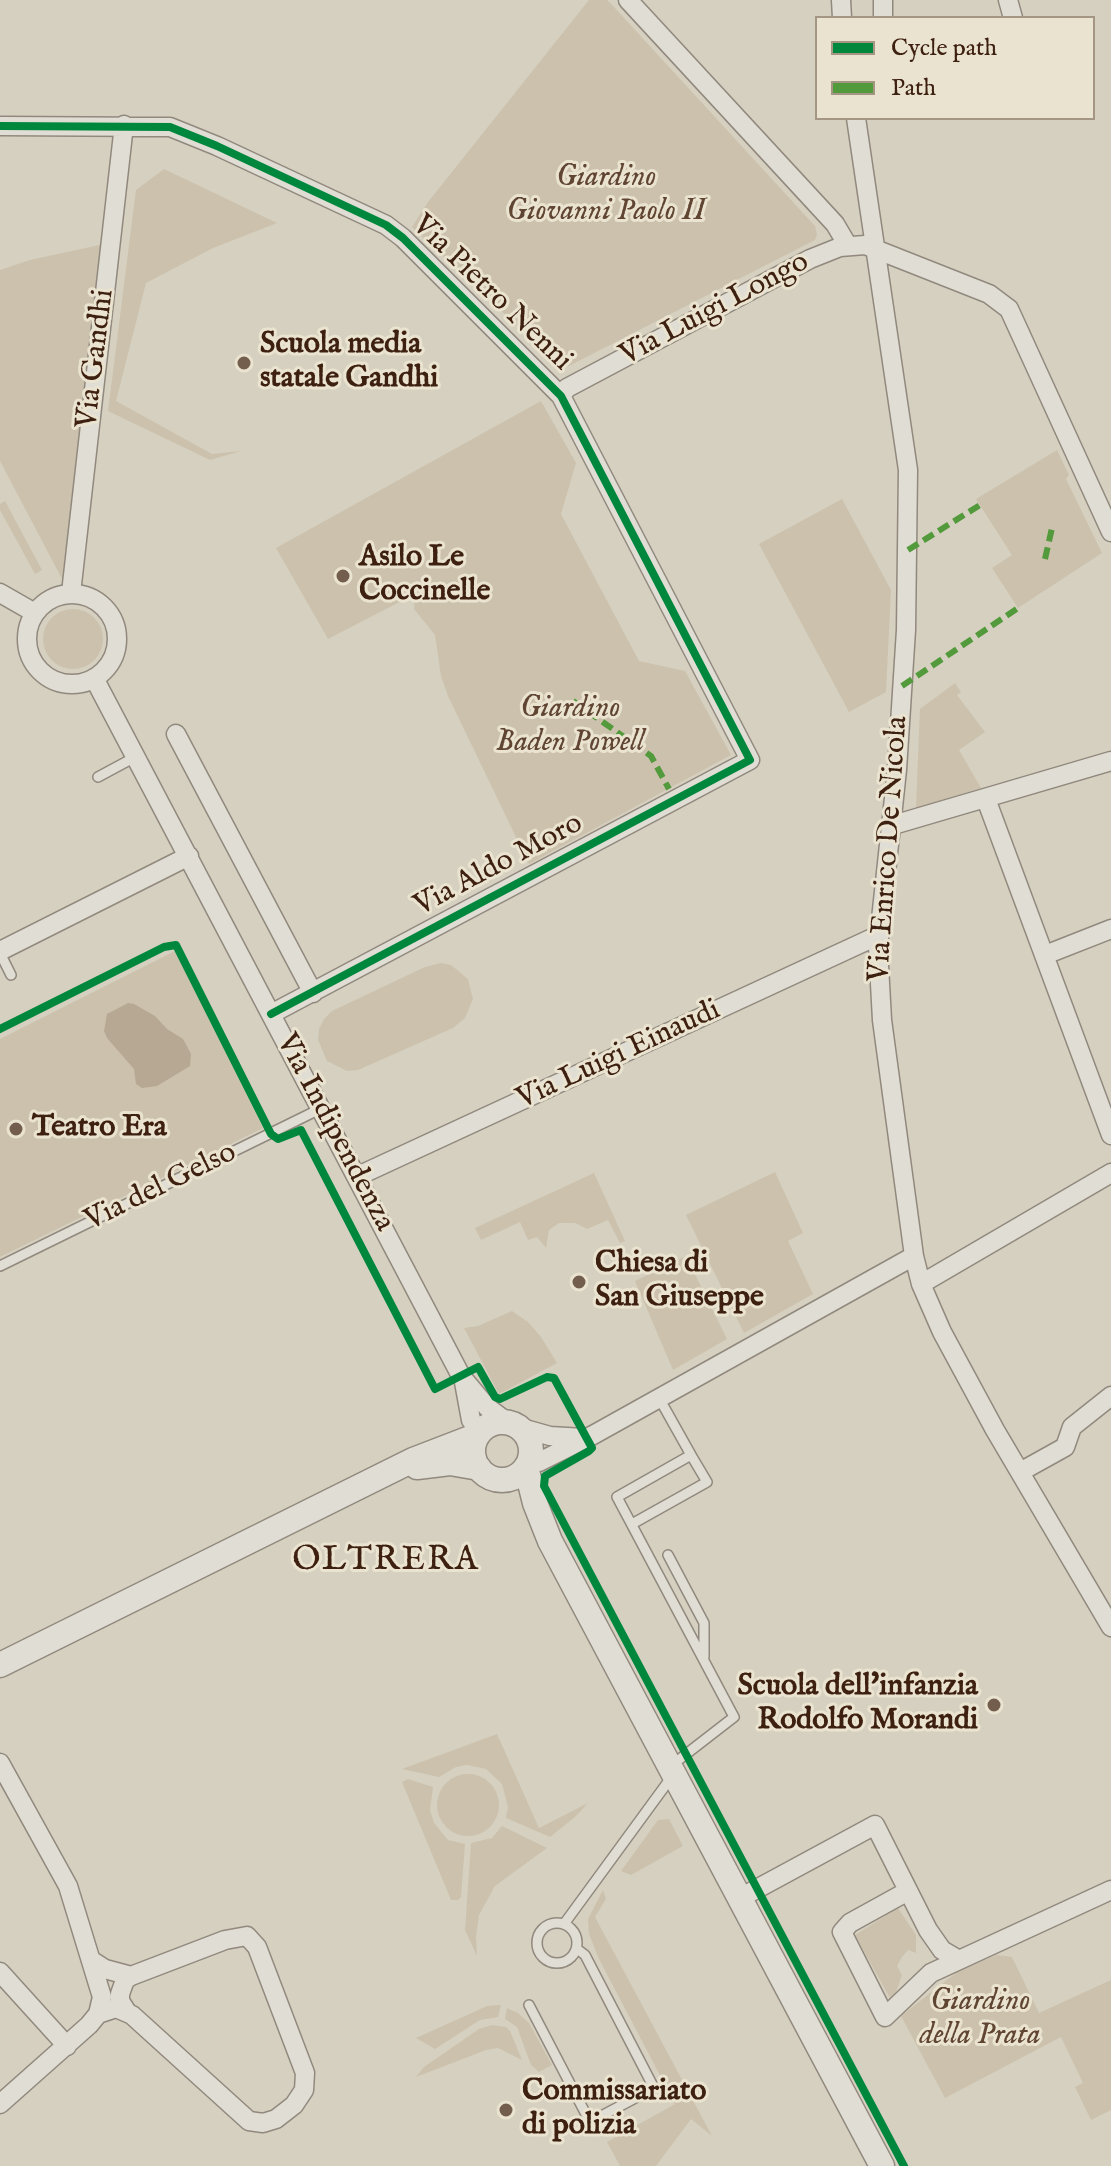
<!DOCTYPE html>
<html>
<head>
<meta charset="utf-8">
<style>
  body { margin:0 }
  #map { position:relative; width:1111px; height:2166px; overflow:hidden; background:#d6d0c0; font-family:"IM FELL English",serif }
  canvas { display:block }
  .legend { position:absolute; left:815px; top:16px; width:280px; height:104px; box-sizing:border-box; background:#eae3d0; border:2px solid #a59583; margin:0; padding:10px 14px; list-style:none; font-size:24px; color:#3e2010 }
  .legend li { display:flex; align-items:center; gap:16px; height:40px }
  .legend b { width:40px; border:2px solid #a59583 }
</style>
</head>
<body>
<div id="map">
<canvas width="1111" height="2166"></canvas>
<ul class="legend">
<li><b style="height:10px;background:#00873e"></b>Cycle path</li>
<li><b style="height:10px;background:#539a3c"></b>Path</li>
</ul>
</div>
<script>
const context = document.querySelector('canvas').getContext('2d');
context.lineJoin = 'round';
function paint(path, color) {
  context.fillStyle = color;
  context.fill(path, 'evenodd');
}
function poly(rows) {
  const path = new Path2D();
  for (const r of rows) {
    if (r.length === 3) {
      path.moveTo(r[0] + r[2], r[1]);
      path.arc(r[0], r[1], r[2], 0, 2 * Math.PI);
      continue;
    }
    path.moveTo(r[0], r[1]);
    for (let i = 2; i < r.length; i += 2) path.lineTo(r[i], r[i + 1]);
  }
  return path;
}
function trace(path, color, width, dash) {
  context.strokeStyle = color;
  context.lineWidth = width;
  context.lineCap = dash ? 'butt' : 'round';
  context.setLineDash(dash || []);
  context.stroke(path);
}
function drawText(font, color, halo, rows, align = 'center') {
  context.font = font + ' "IM FELL English",serif';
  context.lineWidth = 6;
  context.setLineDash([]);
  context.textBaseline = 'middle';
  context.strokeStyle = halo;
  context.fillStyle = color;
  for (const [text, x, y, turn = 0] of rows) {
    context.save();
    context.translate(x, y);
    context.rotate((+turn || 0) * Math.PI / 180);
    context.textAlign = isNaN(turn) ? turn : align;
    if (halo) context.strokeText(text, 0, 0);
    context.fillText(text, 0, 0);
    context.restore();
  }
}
paint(poly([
  [589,0,607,0,613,6,815,226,817,235,815,240,563,369,412,227,428,202],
  [164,169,277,223,213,248,146,283,116,401,212,454,241,451,210,460,108,411,136,190],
  [104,244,62,579,0,461,0,270,30,260],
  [541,401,576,463,561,514,639,661,685,671,731,755,529,864,448,696,441,676,435,635,414,609,415,594,328,639,276,548],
  [1057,450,1069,475,1066,479,1102,553,1018,608,992,568,1012,555,976,499],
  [842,499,891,590,886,692,849,712,759,544],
  [5,501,42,570,35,574,0,510,0,504],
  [73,639,30],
  [955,683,961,692,957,695,985,732,959,750,981,788,916,808,920,709],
  [175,951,263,1128,0,1257,0,1039],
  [441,963,451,965,468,979,473,999,465,1018,453,1028,358,1070,347,1071,327,1061,318,1040,319,1029,324,1019,332,1011,425,967],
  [775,1172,803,1233,788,1241,813,1294,744,1333,686,1215],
  [594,1173,625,1241,620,1243,608,1220,587,1229,575,1223,559,1223,549,1230,546,1248,537,1237,528,1240,520,1222,481,1240,475,1228],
  [686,1256,727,1339,673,1370,635,1281],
  [512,1311,528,1322,541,1337,557,1363,499,1394,464,1328,478,1326],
  [497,1734,539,1828,588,1803,575,1817,550,1837,506,1818,508,1807,502,1784,486,1769,467,1765,456,1767,439,1777,402,1769],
  [468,1805,31],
  [408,1779,433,1787,430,1810,434,1823,448,1840,465,1844,461,1897,458,1900,451,1900,402,1782],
  [669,1819,683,1846,631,1875,621,1871,658,1820],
  [502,1826,547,1848,495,1886,479,1915,476,1937,477,1956,465,1930,471,1843,492,1838],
  [603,1890,606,1899,595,1917,712,2136,691,2119,656,2166,620,2166,607,2142,675,2104,599,1959,589,1934,588,1919],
  [898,1908,916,1935,916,1953,908,1950,902,1957,897,1966,902,1975,896,1992,890,1998,855,1935],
  [997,1955,1012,1957,1039,2013,1111,1980,1111,2110,1091,2120,1075,2087,1083,2083,1061,2037,945,2098,901,2016,957,1972],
  [501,2005,498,2017,480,2020,435,2049,416,2038,487,2006],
  [507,2008,518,2013,529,2023,552,2065,539,2072,531,2065,517,2027,505,2019],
  [492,2025,506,2027,510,2031,522,2060,498,2048,486,2050,416,2077,424,2067,479,2029]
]), '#ccc1ac');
paint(poly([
  [128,1003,134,1004,155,1016,167,1029,183,1039,191,1054,190,1066,157,1086,142,1088,136,1084,134,1069,107,1038,104,1031,107,1014]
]), '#b6a892');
const service = poly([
  [98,777,137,756],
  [0,953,11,975],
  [0,1266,322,1108],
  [659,1398,691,1455,617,1497,734,1717,672,1765],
  [632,1524,707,1482,691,1455],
  [668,1555,704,1623,704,1657],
  [557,1943,20],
  [564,1924,673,1775],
  [529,2005,590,2122,654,2088,585,1955,577,1949]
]);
const minor = poly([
  [628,0,835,224,848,246],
  [841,0,842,18],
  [883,0,883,18],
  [1008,0,1013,18],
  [856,118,908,470,906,630,897,770,878,947,882,1020,914,1256,921,1284,942,1332,995,1430,1111,1627],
  [0,126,170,127,217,146,386,225,403,238,561,396,750,760,271,1014],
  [561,396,567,388,810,259,840,247,865,245,989,294,1009,309,1111,532],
  [0,593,35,613],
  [71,593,124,125],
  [72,639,45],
  [94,678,461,1376,487,1407,507,1422],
  [176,734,313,993],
  [986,799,1111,1135],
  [893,825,1111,761],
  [0,951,189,856],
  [1045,955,1111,929],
  [358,1176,879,935],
  [921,1284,1111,1173],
  [464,1382,471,1420,480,1432],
  [518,1427,550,1436,584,1438],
  [528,1464,539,1462,593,1435,914,1256],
  [1020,1472,1065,1447,1072,1427,1111,1396],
  [0,1763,68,1886,102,1997,98,2014,89,2025,0,2104],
  [908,1891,850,1923,842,1932,885,2017,931,1973,1111,1890],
  [740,1898,875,1825,928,1930,942,1950,959,1960],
  [91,1960,105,1969,131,1976,225,1940,247,1936,257,1947,305,2073,304,2090,294,2105,276,2119,263,2123,249,2121,132,2015,116,2008,98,2014],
  [0,1972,67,2046],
  [127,2012,120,2001,120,1994,125,1980,131,1976]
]);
const tertiary = poly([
  [502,1451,29],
  [417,1467,450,1463,479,1468],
  [526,1467,535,1503,550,1541,882,2166],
  [0,1665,413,1460,478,1435]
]);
trace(service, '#91897e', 12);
trace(minor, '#91897e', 21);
trace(tertiary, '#91897e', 27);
trace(service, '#e0ddd4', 9);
trace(minor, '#e0ddd4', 18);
trace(tertiary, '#e0ddd4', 24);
trace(poly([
  [908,550,980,505],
  [1045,559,1052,528],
  [902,686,1018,608],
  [573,701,651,756,669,789]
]), '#539a3c', 6, [12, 6]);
trace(poly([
  [0,126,170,127,217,146,386,225,403,238,561,396,750,760,271,1014],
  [0,1029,164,947,176,945,271,1134,278,1139,301,1130,435,1389,478,1367,495,1397,500,1399,547,1377,554,1378,592,1448,589,1451,545,1476,544,1486,904,2166]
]), '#00873e', 8);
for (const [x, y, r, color] of [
  [244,363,8,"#735e4e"],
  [343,576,8,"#735e4e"],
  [16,1129,8,"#735e4e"],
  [579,1282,8,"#735e4e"],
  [994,1705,8,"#735e4e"],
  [506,2110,8,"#735e4e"]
]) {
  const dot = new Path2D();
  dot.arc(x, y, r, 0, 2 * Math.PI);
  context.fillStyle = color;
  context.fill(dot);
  trace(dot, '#eae3d0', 3);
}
drawText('italic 30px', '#604533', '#eae3d0', [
  ["Giardino",606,179],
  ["Giovanni Paolo II",606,213],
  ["Giardino",570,710],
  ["Baden Powell",570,744],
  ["Giardino",980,2003],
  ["della Prata",980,2037]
]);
drawText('30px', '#3e2010', '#eae3d0', [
  ["Via Pietro Nenni",491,294,44],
  ["Via Luigi Longo",715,310,-28],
  ["Via Gandhi",97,359,-83],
  ["Via Enrico De Nicola",890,849,-86],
  ["Via Aldo Moro",499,866,-28],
  ["Via Luigi Einaudi",619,1056,-25],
  ["Via Indipendenza",334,1133,62],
  ["Via del Gelso",161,1188,-26]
]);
drawText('bold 30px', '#3e2010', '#eae3d0', [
  ["Scuola media",260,346],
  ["statale Gandhi",260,380],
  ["Asilo Le",359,559],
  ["Coccinelle",359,593],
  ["Teatro Era",32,1129],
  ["Chiesa di",595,1265],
  ["San Giuseppe",595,1299],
  ["Scuola dell'infanzia",978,1688,"right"],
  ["Rodolfo Morandi",978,1722,"right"],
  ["Commissariato",522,2093],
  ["di polizia",522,2127]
], 'left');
context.letterSpacing = '2px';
drawText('34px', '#3e2010', '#eae3d0', [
  ["OLTRERA",386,1562]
]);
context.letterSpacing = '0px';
</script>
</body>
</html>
